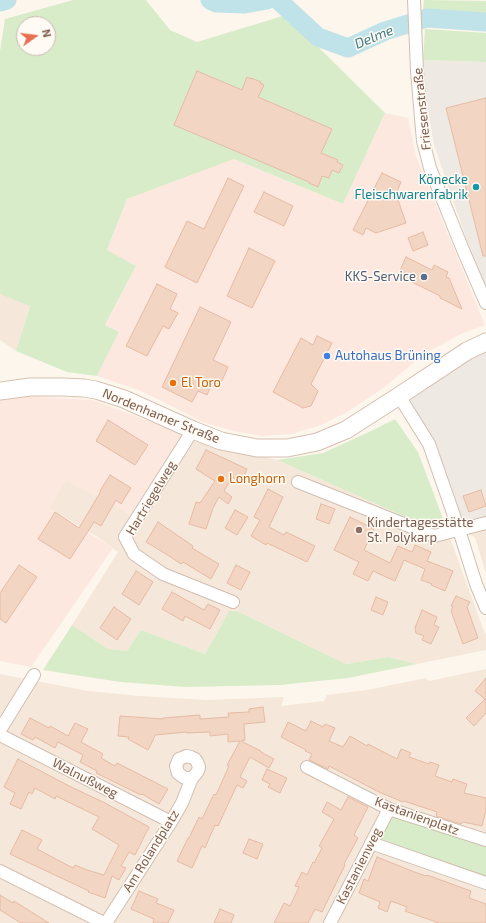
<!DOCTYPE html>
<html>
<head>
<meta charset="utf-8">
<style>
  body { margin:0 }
  #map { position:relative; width:486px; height:923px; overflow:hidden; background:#fdf6ec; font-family:"Exo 2",sans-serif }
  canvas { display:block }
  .north { position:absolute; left:16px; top:16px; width:40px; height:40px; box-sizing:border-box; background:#fffaf3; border:1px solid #cabbb1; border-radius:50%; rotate:76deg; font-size:11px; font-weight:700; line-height:16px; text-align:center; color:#7a5c4d }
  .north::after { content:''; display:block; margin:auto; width:14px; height:18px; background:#e76f51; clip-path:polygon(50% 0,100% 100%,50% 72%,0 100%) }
</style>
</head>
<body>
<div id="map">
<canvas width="486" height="923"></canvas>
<div class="north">N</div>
</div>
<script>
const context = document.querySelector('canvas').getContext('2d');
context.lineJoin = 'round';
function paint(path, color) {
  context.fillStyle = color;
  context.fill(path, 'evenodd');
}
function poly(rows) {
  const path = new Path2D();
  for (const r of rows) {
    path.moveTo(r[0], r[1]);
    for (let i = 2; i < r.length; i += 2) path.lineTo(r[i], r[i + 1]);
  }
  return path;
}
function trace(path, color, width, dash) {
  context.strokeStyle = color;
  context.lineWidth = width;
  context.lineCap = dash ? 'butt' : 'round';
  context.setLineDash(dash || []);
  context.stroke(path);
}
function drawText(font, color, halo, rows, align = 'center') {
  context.font = font + ' "Exo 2",sans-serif';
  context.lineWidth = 3;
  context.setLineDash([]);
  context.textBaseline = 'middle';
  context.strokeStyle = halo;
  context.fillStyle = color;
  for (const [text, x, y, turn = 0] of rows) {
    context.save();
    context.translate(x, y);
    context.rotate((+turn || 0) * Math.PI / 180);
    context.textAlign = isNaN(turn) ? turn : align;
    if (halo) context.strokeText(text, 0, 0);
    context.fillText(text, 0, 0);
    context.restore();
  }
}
paint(poly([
  [0,294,30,305,16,351,0,340],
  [197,438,277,460,426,526,445,524,484,631,486,635,486,650,417,664,389,657,346,664,237,611,229,611,205,654,141,630,127,651,108,649,72,625,118,552,96,536,49,508,66,479,141,520],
  [486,526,486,574,475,537,463,532],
  [486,669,486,923,0,923,0,674,88,691,140,696,207,700,284,697,281,706,324,701,327,695,367,690,426,678,429,681]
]), '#f5e8da');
paint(poly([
  [385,113,408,118,416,156,485,325,461,334,424,354,386,386,349,411,321,425,291,434,262,436,233,431,203,422,141,391,97,376,119,332,105,326,136,266,107,251,127,199,234,159,343,204],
  [25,396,93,400,185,435,135,517,66,480,49,508,113,548,31,667,0,661,0,397]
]), '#fde8e0');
paint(poly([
  [423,60,486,62,486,296,434,145,426,98],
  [486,339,486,526,463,532,427,436,398,393]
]), '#efe9e4');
paint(poly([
  [73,0,146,0,170,30,197,42,286,15,385,113,343,204,234,159,127,199,107,250,136,266,105,325,119,332,97,376,67,372,16,351,30,306,0,294,0,51,5,19],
  [24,24,48,24,48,48,24,48],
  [424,0,486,1,486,15,423,10],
  [425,29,486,33,486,62,423,60],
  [395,419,418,452,445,524,426,526,277,460,323,453,371,431],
  [229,611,237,611,346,664,389,657,417,664,348,678,280,685,186,687,120,682,43,670,72,625,108,649,127,651,141,630,205,654],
  [393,816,486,845,486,879,379,840]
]), '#d8ecc9');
trace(poly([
  [210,0,216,3,245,4,267,0],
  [278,0,318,37,348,48,385,31,427,18,486,22],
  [0,2,7,0]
]), '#bfe3e8', 19);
const building = poly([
  [197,71,242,90,247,77,251,79,251,78,261,82,260,83,264,85,258,97,332,129,321,153,338,160,337,162,343,165,339,173,332,170,329,178,322,176,318,187,309,183,309,182,174,125,197,71],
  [486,98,486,256,483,256,446,108,486,98],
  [382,173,401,182,396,194,406,223,376,233,366,228,363,235,353,230,382,173],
  [228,178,244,186,197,283,165,267,187,221,204,229,228,178],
  [264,192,293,206,284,226,254,212,264,192],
  [423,232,428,245,413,251,408,238,423,232],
  [249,248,275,261,252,308,227,296,249,248],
  [406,257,432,270,434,265,448,272,446,277,449,278,462,309,440,298,440,296,398,275,406,257],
  [157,284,177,294,170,309,178,313,169,329,163,326,147,356,126,346,157,284],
  [200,307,231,322,213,360,228,367,219,387,212,383,207,395,198,391,192,402,162,387,200,307],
  [317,336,332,343,311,384,318,391,311,406,303,408,273,392,301,338,313,345,317,336],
  [108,420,148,445,135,465,96,441,108,420],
  [206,450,247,469,242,481,232,477,224,491,232,497,228,504,219,497,213,508,206,529,189,524,196,502,200,503,215,481,196,469,206,450],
  [110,475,131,488,121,504,116,500,101,526,94,522,70,559,38,539,55,512,79,528,101,491,100,491,110,475],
  [268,489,283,497,269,527,284,535,286,532,315,546,307,562,267,543,266,545,251,536,260,520,254,517,268,489],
  [481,490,486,506,469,512,463,496,481,490],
  [321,504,335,509,329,524,316,519,321,504],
  [235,510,248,517,237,535,225,528,235,510],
  [350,517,374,529,364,550,390,563,398,546,412,552,415,545,431,552,427,561,453,571,445,591,431,585,432,584,421,580,425,569,404,560,395,581,373,571,368,581,353,574,359,562,334,550,350,517],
  [158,522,193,546,192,548,219,564,211,579,183,562,181,564,166,554,146,542,158,522],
  [19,565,37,577,6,623,0,619,0,593,19,565],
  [236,565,250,572,241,590,227,583,236,565],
  [136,571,153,582,139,605,122,594,136,571],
  [172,592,204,610,208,604,220,610,210,629,185,616,183,621,162,609,172,592],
  [456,596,470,602,467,607,478,638,463,644,451,611,453,606,451,606,456,596],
  [376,597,388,602,383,615,371,610,376,597],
  [114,607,131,619,117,640,100,628,114,607],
  [422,610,437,617,434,625,439,627,431,644,422,640,424,636,416,633,415,628,422,610],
  [486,678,486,713,474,726,466,718,485,699,475,691,486,678],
  [263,707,265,722,244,724,245,740,241,741,261,751,261,752,274,759,269,768,250,757,240,777,247,781,243,788,237,785,218,826,215,825,205,848,202,846,192,868,177,861,188,838,189,838,199,817,202,819,214,794,216,795,229,766,227,765,240,741,228,742,228,734,210,736,210,732,187,733,187,732,155,735,154,738,148,750,128,739,129,737,118,736,120,716,163,719,163,718,200,715,200,719,229,717,228,713,249,712,249,709,263,707],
  [30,718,49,728,50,726,68,736,75,723,88,729,81,742,103,754,101,758,115,766,117,763,168,789,159,804,142,794,141,795,96,773,97,771,80,762,83,755,58,742,55,748,35,737,33,740,21,734,30,718],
  [311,721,323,727,325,724,335,728,329,741,343,747,350,736,367,746,368,744,397,759,401,749,411,753,409,757,429,764,430,762,439,765,435,776,452,782,453,779,467,784,464,793,486,798,486,810,482,826,463,822,461,824,436,816,437,812,404,801,403,802,379,792,329,766,328,769,309,760,312,754,305,751,306,750,281,737,288,722,306,731,311,721],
  [18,759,71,787,103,802,149,827,135,855,129,852,121,866,126,868,119,880,112,876,105,898,88,892,89,891,10,854,22,830,42,840,37,849,73,868,75,865,87,870,104,875,119,845,92,829,99,817,56,796,55,799,35,788,32,794,29,792,21,809,10,804,15,793,4,787,18,759],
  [267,769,287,778,280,793,268,787,270,784,262,780,267,769],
  [348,797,368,807,354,835,358,838,344,864,345,865,322,912,315,909,308,923,274,923,284,903,290,906,299,887,295,886,302,872,307,875,313,862,314,863,322,848,319,846,334,819,322,812,327,802,341,810,348,797],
  [249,839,263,844,257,859,243,853,249,839],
  [377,857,412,871,426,876,427,875,471,891,469,898,486,904,486,923,439,923,405,911,407,907,391,901,387,912,378,908,380,902,359,893,364,879,368,881,377,857],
  [139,891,158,899,156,903,174,910,168,923,153,923,154,919,131,909,139,891],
  [0,895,13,903,14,901,49,923,21,923,0,910,0,895],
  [220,909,234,915,231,923,214,923,220,909]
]);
paint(building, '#f3d5c3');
trace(building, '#e6bba3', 1);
const street = poly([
  [414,0,417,71,423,141,430,168,463,250,486,303],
  [399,396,429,444,459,530,476,584,486,608],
  [193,430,125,537,134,554,163,574,233,602],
  [298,482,434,536,486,523],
  [0,730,34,675],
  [0,735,171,822],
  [307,767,389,809,486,840],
  [371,843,486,883],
  [0,871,104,923],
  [106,923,171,822,182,803,192,778,195,775,198,771,199,767,197,762,195,759,191,757,186,756,182,758,179,759,176,766,178,773,183,777,185,778,192,778],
  [330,923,389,809]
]);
const secondary = poly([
  [0,391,30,387,62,387,84,388,96,390,124,399,193,430,221,441,257,448,287,448,317,442,346,430,399,396,467,351,486,342]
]);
trace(street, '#d1beb0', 14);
trace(secondary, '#d6c0b0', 19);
trace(street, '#fff', 12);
trace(secondary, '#fff', 17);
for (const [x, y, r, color] of [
  [476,187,4,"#0f9aa8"],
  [424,277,4,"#5c6f8a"],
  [327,356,4,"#3f7fe0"],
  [173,383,4,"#e8710a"],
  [221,479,4,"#e8710a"],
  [359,530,4,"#8d6e63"]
]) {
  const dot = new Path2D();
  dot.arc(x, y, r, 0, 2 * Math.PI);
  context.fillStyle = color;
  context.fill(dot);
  trace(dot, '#fffaf3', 1.5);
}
drawText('13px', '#7a5c4d', '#fffaf3', [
  ["Friesenstraße",422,109,-96],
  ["Nordenhamer Straße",161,416,22],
  ["Hartriegelweg",151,498,-59],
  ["Walnußweg",85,778,27],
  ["Kastanienplatz",417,816,20],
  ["Am Rolandplatz",151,851,-58],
  ["Kastanienweg",359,866,-63]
]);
drawText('13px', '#0d838f', '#fffaf3', [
  ["Könecke",468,180],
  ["Fleischwarenfabrik",468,195]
], 'right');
drawText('13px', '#4e5e75', '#fffaf3', [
  ["KKS-Service",416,277]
], 'right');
drawText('13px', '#366cbe', '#fffaf3', [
  ["Autohaus Brüning",335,356]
], 'left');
drawText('13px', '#c56008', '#fffaf3', [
  ["El Toro",181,383],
  ["Longhorn",229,479]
], 'left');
drawText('13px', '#785e54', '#fffaf3', [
  ["Kindertagesstätte",367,523],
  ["St. Polykarp",367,538]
], 'left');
drawText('italic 14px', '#437c86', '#fffaf3', [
  ["Delme",374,37,-22]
]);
</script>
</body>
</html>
